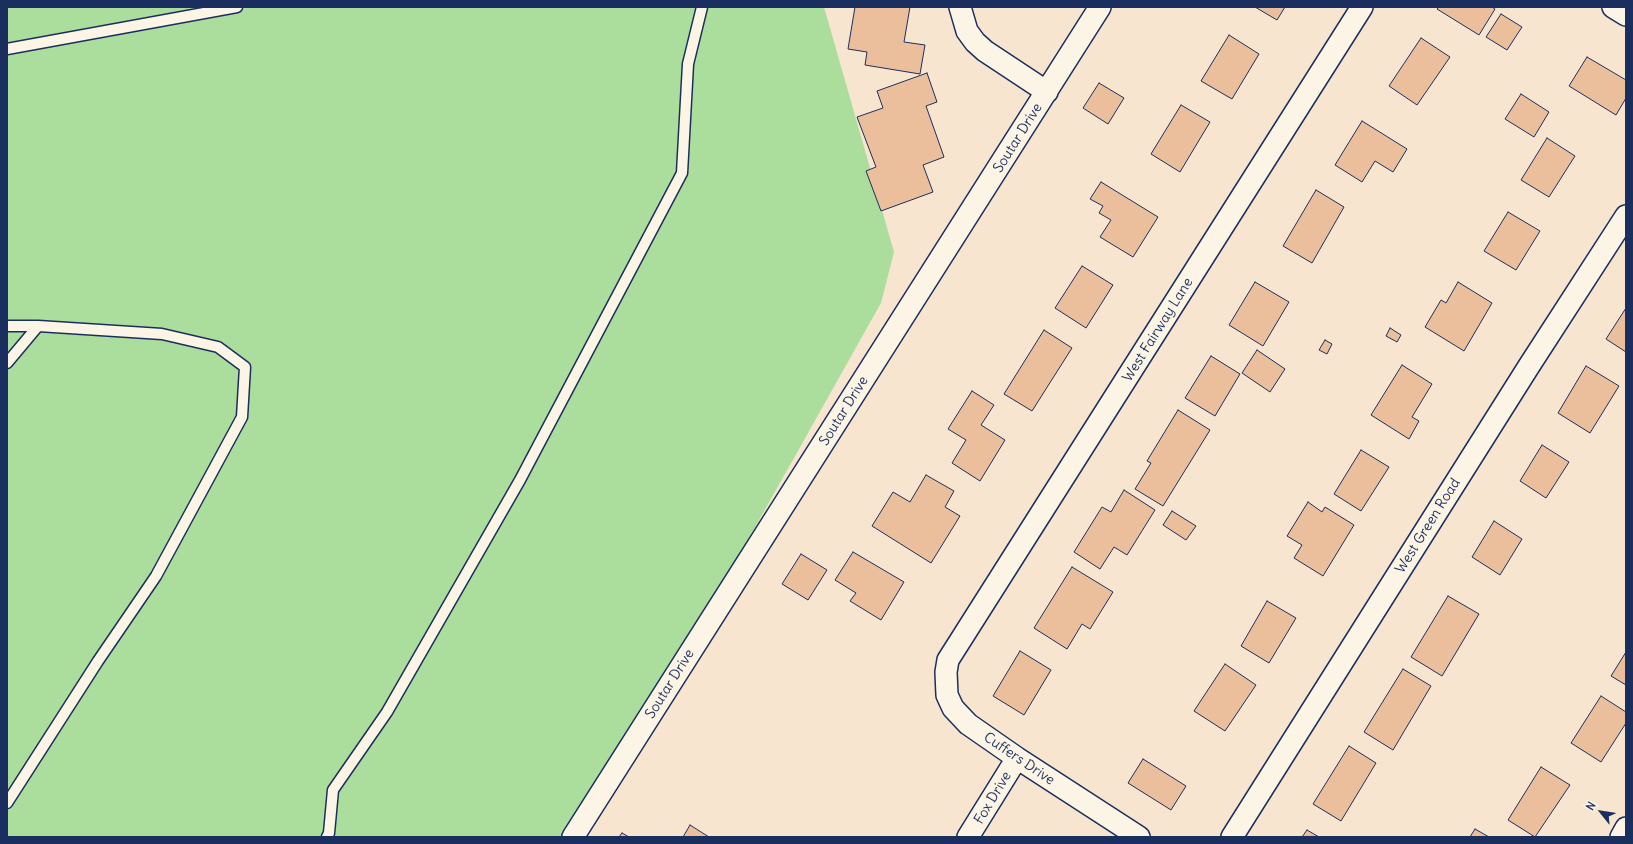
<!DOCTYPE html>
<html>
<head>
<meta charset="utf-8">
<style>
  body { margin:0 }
  #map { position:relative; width:1633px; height:844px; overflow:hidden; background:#f7e5cf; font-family:Delius,sans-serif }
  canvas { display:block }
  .frame { position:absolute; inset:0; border:8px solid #1b2f5e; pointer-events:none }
  .north { position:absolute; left:1581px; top:792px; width:40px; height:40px; -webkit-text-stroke:3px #fcf5e5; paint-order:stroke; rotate:300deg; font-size:11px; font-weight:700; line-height:16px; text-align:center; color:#1b2f5e }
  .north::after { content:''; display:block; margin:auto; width:14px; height:18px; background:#1b2f5e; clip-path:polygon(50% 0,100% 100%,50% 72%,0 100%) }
</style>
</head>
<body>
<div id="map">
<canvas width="1633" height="844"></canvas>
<div class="frame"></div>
<div class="north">N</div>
</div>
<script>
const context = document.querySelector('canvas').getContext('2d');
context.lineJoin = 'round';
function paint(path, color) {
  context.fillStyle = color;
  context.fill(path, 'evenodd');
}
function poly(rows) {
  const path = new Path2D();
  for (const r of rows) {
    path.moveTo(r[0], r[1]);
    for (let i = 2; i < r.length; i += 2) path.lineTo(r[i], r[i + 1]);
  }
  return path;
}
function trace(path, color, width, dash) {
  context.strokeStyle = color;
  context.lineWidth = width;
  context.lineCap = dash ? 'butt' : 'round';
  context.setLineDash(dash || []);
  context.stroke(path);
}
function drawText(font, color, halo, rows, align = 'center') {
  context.font = font + ' Delius,sans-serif';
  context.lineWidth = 3;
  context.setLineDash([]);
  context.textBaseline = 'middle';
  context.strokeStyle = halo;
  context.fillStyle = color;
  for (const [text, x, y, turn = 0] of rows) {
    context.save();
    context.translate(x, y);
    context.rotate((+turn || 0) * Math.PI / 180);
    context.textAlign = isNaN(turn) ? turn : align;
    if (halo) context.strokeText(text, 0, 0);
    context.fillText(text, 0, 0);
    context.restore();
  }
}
paint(poly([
  [7,7,824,7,894,252,881,303,581,837,7,837]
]), '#abdd9d');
const building = poly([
  [855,7,910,7,904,42,925,45,920,74,865,65,867,52,848,49,855,7],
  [1255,7,1285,7,1277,20,1255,7],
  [1439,7,1492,7,1495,9,1479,35,1437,9,1439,7],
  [1501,14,1522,27,1507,50,1486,37,1501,14],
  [1229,35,1259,54,1232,99,1201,81,1229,35],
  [1421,38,1450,57,1417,105,1389,86,1421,38],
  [1587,57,1626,80,1626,98,1616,115,1569,86,1587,57],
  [927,73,937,102,926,106,944,157,923,165,933,192,881,211,866,171,876,167,857,117,883,108,877,91,927,73],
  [1099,83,1124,98,1108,124,1083,108,1099,83],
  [1521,94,1549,112,1534,137,1505,119,1521,94],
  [1181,105,1210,122,1180,172,1151,154,1181,105],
  [1362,121,1407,149,1393,172,1375,161,1362,182,1335,165,1362,121],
  [1547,138,1575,156,1549,197,1521,180,1547,138],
  [1101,182,1158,217,1133,257,1100,237,1111,220,1099,213,1103,206,1090,199,1101,182],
  [1316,190,1344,207,1312,263,1283,246,1316,190],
  [1508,212,1540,231,1516,270,1484,251,1508,212],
  [1082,266,1113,285,1086,328,1055,308,1082,266],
  [1255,282,1289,302,1263,346,1229,325,1255,282],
  [1458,282,1492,303,1464,351,1425,327,1441,300,1446,303,1458,282],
  [1626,308,1626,352,1606,339,1626,308],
  [1390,328,1401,335,1397,342,1386,336,1390,328],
  [1044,330,1072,348,1032,411,1004,394,1044,330],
  [1325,340,1332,344,1327,354,1319,350,1325,340],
  [1257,350,1285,369,1270,392,1242,373,1257,350],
  [1211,356,1240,374,1215,416,1185,398,1211,356],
  [1402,365,1432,384,1412,417,1419,421,1409,439,1371,415,1402,365],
  [1586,366,1619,386,1590,433,1558,413,1586,366],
  [972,391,994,405,981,425,1005,440,980,481,952,463,966,440,948,429,972,391],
  [1178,410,1210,430,1163,506,1135,489,1151,463,1147,461,1178,410],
  [1542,445,1569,462,1546,498,1520,481,1542,445],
  [1361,450,1389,467,1361,511,1334,494,1361,450],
  [926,475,954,491,945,507,960,516,931,563,872,526,893,492,910,502,926,475],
  [1124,490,1155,510,1127,555,1114,547,1100,569,1074,552,1102,507,1111,512,1124,490],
  [1308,502,1322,512,1325,507,1354,525,1323,576,1294,558,1302,545,1287,536,1308,502],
  [1172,511,1196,526,1186,540,1163,525,1172,511],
  [1494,521,1522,539,1500,575,1472,557,1494,521],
  [853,552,904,582,881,620,850,601,856,593,835,580,853,552],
  [801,554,827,570,808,600,782,584,801,554],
  [1072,567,1113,592,1090,629,1082,624,1067,649,1034,628,1072,567],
  [1448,596,1479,614,1442,676,1411,657,1448,596],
  [1267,601,1296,618,1269,663,1241,646,1267,601],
  [1020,651,1051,670,1024,715,993,696,1020,651],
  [1626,652,1626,685,1611,676,1626,652],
  [1225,664,1256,685,1225,731,1194,711,1225,664],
  [1403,669,1431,686,1393,750,1364,732,1403,669],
  [1601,696,1626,712,1626,723,1601,762,1571,743,1601,696],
  [1349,746,1376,763,1341,821,1313,804,1349,746],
  [1143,759,1186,786,1171,810,1128,783,1143,759],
  [1541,767,1570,785,1535,837,1508,820,1541,767],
  [690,825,709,837,683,837,690,825],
  [1475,829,1489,837,1470,837,1475,829],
  [1307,830,1319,837,1302,837,1307,830],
  [622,833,629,837,619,837,622,833]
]);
paint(building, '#ecbf9c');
trace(building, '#1b2f5e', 1);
const service = poly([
  [7,49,237,7],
  [7,326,38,326,162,334,218,347,245,367,242,417,156,576,98,661,7,803],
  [7,363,38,326],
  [327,837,329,833,333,790,387,712,520,480,682,173,688,64,702,7]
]);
const minor = poly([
  [960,7,967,31,975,42,985,51,1047,92],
  [1613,7,1626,15],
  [573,837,1100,7],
  [968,837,1017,758],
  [1139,837,1017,758,968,724,953,708,947,695,946,672,948,660,1362,7],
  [1232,837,1529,366,1626,216],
  [1621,837,1626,828]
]);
trace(service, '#1b2f5e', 13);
trace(minor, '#1b2f5e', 24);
trace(service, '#fcf5e5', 10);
trace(minor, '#fcf5e5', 21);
drawText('14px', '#1b2f5e', '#fcf5e5', [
  ["Soutar Drive",1018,138,-58],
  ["West Fairway Lane",1158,330,-58],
  ["Soutar Drive",844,411,-58],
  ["West Green Road",1428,526,-58],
  ["Soutar Drive",670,684,-58],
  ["Cuffers Drive",1019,759,34],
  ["Fox Drive",993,798,-59]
]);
</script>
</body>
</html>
